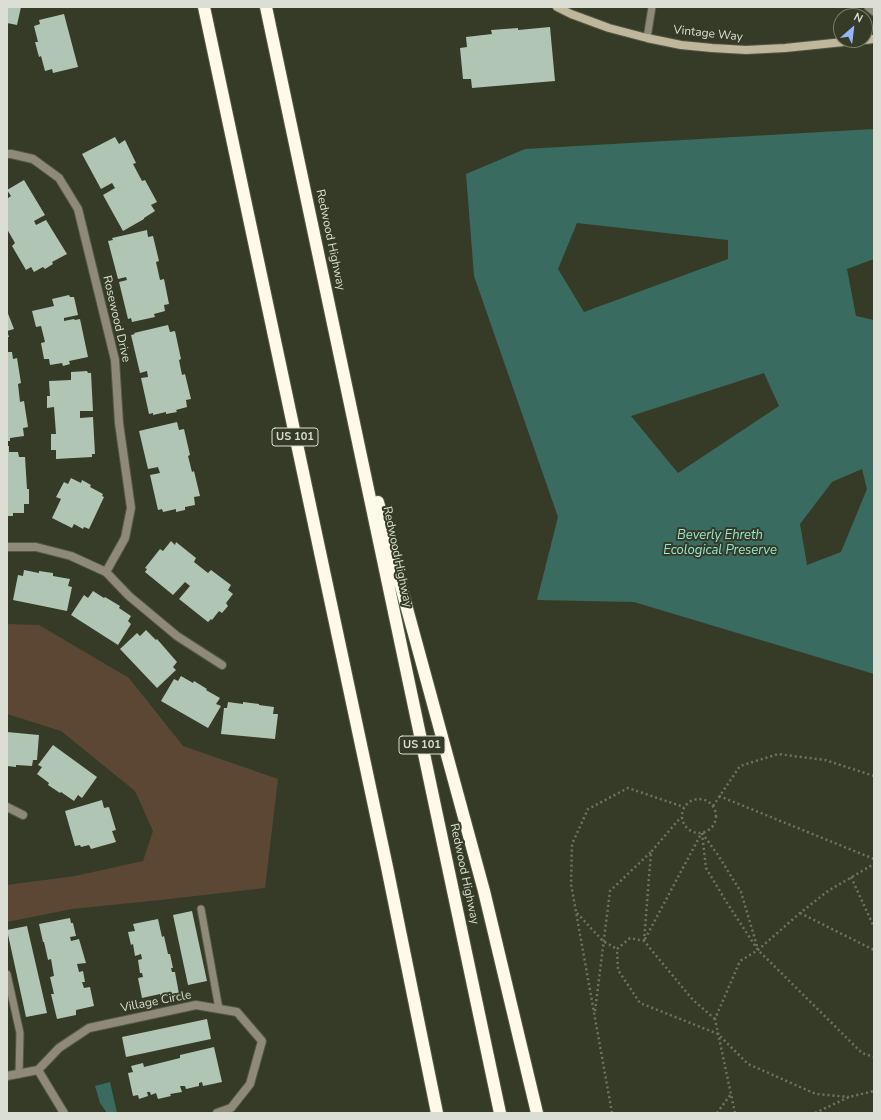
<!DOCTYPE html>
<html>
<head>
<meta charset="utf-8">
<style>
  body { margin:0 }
  #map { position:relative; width:881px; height:1120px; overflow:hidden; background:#353b26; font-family:"Nunito Sans",sans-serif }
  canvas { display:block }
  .frame { position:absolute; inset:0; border:8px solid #dbdfd3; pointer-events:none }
  .north { position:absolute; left:833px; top:8px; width:40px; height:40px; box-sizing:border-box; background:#353b26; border:1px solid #777d6b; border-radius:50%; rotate:28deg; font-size:11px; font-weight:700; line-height:16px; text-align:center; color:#dbdfd3 }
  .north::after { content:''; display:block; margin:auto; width:14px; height:18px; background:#95b6fd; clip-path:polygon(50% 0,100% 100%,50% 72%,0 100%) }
</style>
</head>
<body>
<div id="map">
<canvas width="881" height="1120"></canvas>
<div class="frame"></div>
<div class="north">N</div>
</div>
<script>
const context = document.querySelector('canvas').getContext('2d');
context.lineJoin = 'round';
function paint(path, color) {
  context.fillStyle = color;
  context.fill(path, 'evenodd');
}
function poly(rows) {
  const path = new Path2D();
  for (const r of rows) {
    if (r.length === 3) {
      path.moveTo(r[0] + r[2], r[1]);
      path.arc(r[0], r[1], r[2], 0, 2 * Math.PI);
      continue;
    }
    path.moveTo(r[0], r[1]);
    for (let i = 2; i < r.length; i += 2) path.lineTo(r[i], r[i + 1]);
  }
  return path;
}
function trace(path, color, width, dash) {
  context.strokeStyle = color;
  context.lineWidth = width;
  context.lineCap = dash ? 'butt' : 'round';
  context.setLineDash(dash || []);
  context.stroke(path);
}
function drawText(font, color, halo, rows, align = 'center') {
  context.font = font + ' "Nunito Sans",sans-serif';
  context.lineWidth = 4;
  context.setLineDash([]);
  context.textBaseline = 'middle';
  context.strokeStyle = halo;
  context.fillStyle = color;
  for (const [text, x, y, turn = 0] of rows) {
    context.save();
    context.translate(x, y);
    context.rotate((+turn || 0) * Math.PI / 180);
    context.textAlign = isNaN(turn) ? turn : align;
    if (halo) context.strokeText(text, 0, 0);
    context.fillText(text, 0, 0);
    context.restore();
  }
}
paint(poly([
  [7,624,39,625,129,678,183,746,278,779,265,888,160,900,72,909,7,922,7,885,75,876,143,861,153,831,135,791,61,731,7,714]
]), '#5c4735');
paint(poly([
  [874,129,874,259,847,269,856,316,874,320,874,674,634,602,537,600,558,517,474,276,466,174,525,149],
  [577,223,728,240,728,259,584,312,558,269],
  [764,373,779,406,678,473,631,416],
  [862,469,867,489,841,552,807,565,800,524,832,482],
  [110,1082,117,1113,107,1113,100,1103,95,1086]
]), '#3a6b60');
paint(poly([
  [7,7,21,7,17,25,7,23],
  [64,14,78,67,53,73,52,69,45,71,41,56,39,57,35,42,38,42,34,26,40,24,39,20],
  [550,27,555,81,472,88,471,79,463,79,460,48,467,47,466,37,492,34,491,30,518,28,518,30],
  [115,137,119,144,125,140,136,163,133,164,142,181,145,180,157,202,151,205,155,211,144,218,144,219,123,231,103,195,115,188,112,183,101,189,82,154],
  [24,180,45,215,34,221,36,225,46,220,67,254,52,262,53,264,45,269,43,267,34,272,31,267,26,270,12,246,15,243,7,229,7,199,11,196,7,190],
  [147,230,148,237,153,236,159,261,156,262,160,280,164,279,169,304,164,305,165,311,154,314,155,317,132,322,131,318,128,319,119,282,127,280,126,277,118,279,108,241,113,240,112,238],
  [69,295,70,297,74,297,78,315,64,318,64,321,74,319,75,320,80,319,88,357,69,361,70,364,63,366,62,363,50,365,49,359,44,359,41,343,45,342,41,326,36,327,32,311,54,306,52,299],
  [7,311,14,329,7,331,9,337,7,337],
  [168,325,170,332,175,331,181,359,179,360,182,375,185,374,191,399,186,400,187,407,176,410,177,412,166,414,166,412,153,415,153,413,149,414,141,378,148,377,147,371,140,373,131,335,135,334,134,333],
  [7,352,12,352,13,359,17,358,21,383,18,384,20,402,24,401,28,427,23,428,24,436,10,438,10,441,7,441],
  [87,371,88,373,91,373,93,411,80,411,80,418,93,417,95,454,92,454,92,457,56,459,56,450,51,450,51,434,56,434,54,407,47,408,47,396,50,396,49,381,71,380,71,372],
  [177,422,179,430,184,429,190,455,188,456,192,472,194,471,200,496,194,497,195,505,185,507,185,510,176,512,176,509,163,512,162,509,158,510,150,475,160,473,158,467,148,469,139,431],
  [7,446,9,446,9,452,18,452,19,457,25,457,27,489,29,489,29,504,24,504,24,513,13,513,13,516,7,516],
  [71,478,81,483,82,480,91,485,90,487,103,494,102,496,104,497,89,529,84,527,83,529,74,524,72,528,52,518,61,499,56,497,64,482,68,484],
  [171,541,175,545,176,542,196,558,194,562,208,573,211,570,231,585,228,590,233,594,226,603,228,606,222,613,219,611,212,620,211,619,208,622,179,599,190,586,185,582,173,595,145,572,147,569,145,568,160,549,163,551],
  [24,570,39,573,39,571,53,573,53,576,70,579,68,586,72,587,67,611,13,600,18,575,23,576],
  [93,591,104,598,105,597,120,606,119,608,131,616,128,621,131,624,118,645,71,615,84,595,88,598],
  [146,630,156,640,157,639,177,662,173,667,176,670,157,688,120,649,137,633,140,636],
  [181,676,193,683,194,681,207,689,206,690,220,698,216,704,221,706,208,728,161,701,174,679,178,681],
  [228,702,243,704,243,702,259,704,259,705,274,707,273,714,278,714,275,739,221,734,224,708,227,708],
  [7,732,39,735,37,760,33,760,32,766,16,765,16,767,7,766],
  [53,745,97,777,82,798,78,795,74,801,61,792,60,793,48,785,49,783,37,774,42,767,38,765],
  [102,800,104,808,109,807,116,830,112,831,116,842,91,849,89,845,81,847,80,845,75,846,65,811],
  [192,911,207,981,188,985,173,915],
  [70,918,71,923,73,923,76,936,70,937,71,941,79,939,86,963,77,964,79,972,83,971,85,982,82,982,84,988,90,987,94,1006,76,1010,76,1015,57,1019,51,994,54,994,50,977,54,976,51,959,48,960,44,942,43,942,39,924],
  [158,919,162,937,164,936,168,954,170,954,173,968,171,968,172,972,175,972,179,994,161,998,160,994,142,998,138,978,143,977,142,973,140,973,138,960,142,959,141,954,135,956,133,944,131,945,128,932,135,931,133,924],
  [27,926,47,1013,26,1017,7,930],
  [207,1019,211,1039,126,1057,122,1037],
  [214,1047,222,1082,203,1086,202,1082,199,1083,199,1086,186,1089,185,1086,180,1086,182,1092,170,1094,171,1096,158,1099,156,1093,151,1095,150,1092,147,1092,148,1096,139,1099,138,1095,133,1096,128,1073,133,1072,131,1066,143,1063,144,1067,180,1058,180,1055]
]), '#b0c5b3');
const lane = poly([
  [868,7,874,12],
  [647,38,652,7],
  [201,909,219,1009],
  [7,974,20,1033,19,1074]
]);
const street = poly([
  [7,154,11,154,33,159,59,178,78,209,115,360,119,423,131,508,125,538,106,572],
  [7,547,36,547,71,556,106,572,129,596,177,636,222,665],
  [7,807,23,815],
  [38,1070,64,1113],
  [7,1076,38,1070,59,1048,89,1028,196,1005,237,1012,262,1041,250,1084,231,1108,217,1113]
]);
const secondary = poly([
  [557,7,571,14,609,28,647,38,681,45,712,48,746,50,785,48,863,40],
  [865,40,874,39]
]);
const highway = poly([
  [204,7,387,867,437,1113],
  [266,7,500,1113],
  [378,502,484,891,537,1113]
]);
trace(lane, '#535945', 9);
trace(street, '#535945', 10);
trace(secondary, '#535945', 10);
trace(highway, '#535945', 14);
trace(poly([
  [719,796,874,859],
  [699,816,17],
  [713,806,740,766,778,754,825,760,874,776],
  [702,833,706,868,727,903,758,950,862,1053,874,1057],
  [702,833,718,855,741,892,757,946],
  [851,877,874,927],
  [577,913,603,941,617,949],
  [800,913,874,950],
  [645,939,701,834],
  [644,941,651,852,681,817],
  [595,1011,610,891,651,852],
  [715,1019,693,1000,644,941,630,938,617,949,618,970,640,1003,718,1034,748,1064,816,1094,849,1097],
  [612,1113,571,884,572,844,588,809,628,788,684,807],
  [717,1113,731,1094],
  [735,1113,715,1019,740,961,758,950,800,913,828,891,874,864],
  [815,1113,849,1097,874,1091]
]), '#6e7462', 2.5, [2, 3]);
trace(lane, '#8e8978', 7);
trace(street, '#8e8978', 8);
trace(secondary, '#bfb69b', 8);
trace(highway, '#fff9e9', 12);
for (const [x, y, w] of [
  [295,437,46],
  [422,745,46]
]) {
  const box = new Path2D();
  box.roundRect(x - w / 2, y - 9, w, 18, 3);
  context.fillStyle = '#353b26';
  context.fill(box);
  trace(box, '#dbdfd3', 1);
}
drawText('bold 11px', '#dbdfd3', null, [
  ["US 101",295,437],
  ["US 101",422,745]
]);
drawText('12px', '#dbdfd3', '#353b26', [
  ["Vintage Way",708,34,6],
  ["Redwood Highway",330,240,78],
  ["Rosewood Drive",116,319,77],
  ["Redwood Highway",397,557,78],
  ["Redwood Highway",464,874,78],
  ["Village Circle",156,1002,-11]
]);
drawText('italic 13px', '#93e7d4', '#353b26', [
  ["Beverly Ehreth",720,536],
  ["Ecological Preserve",720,551]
]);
</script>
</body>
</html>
